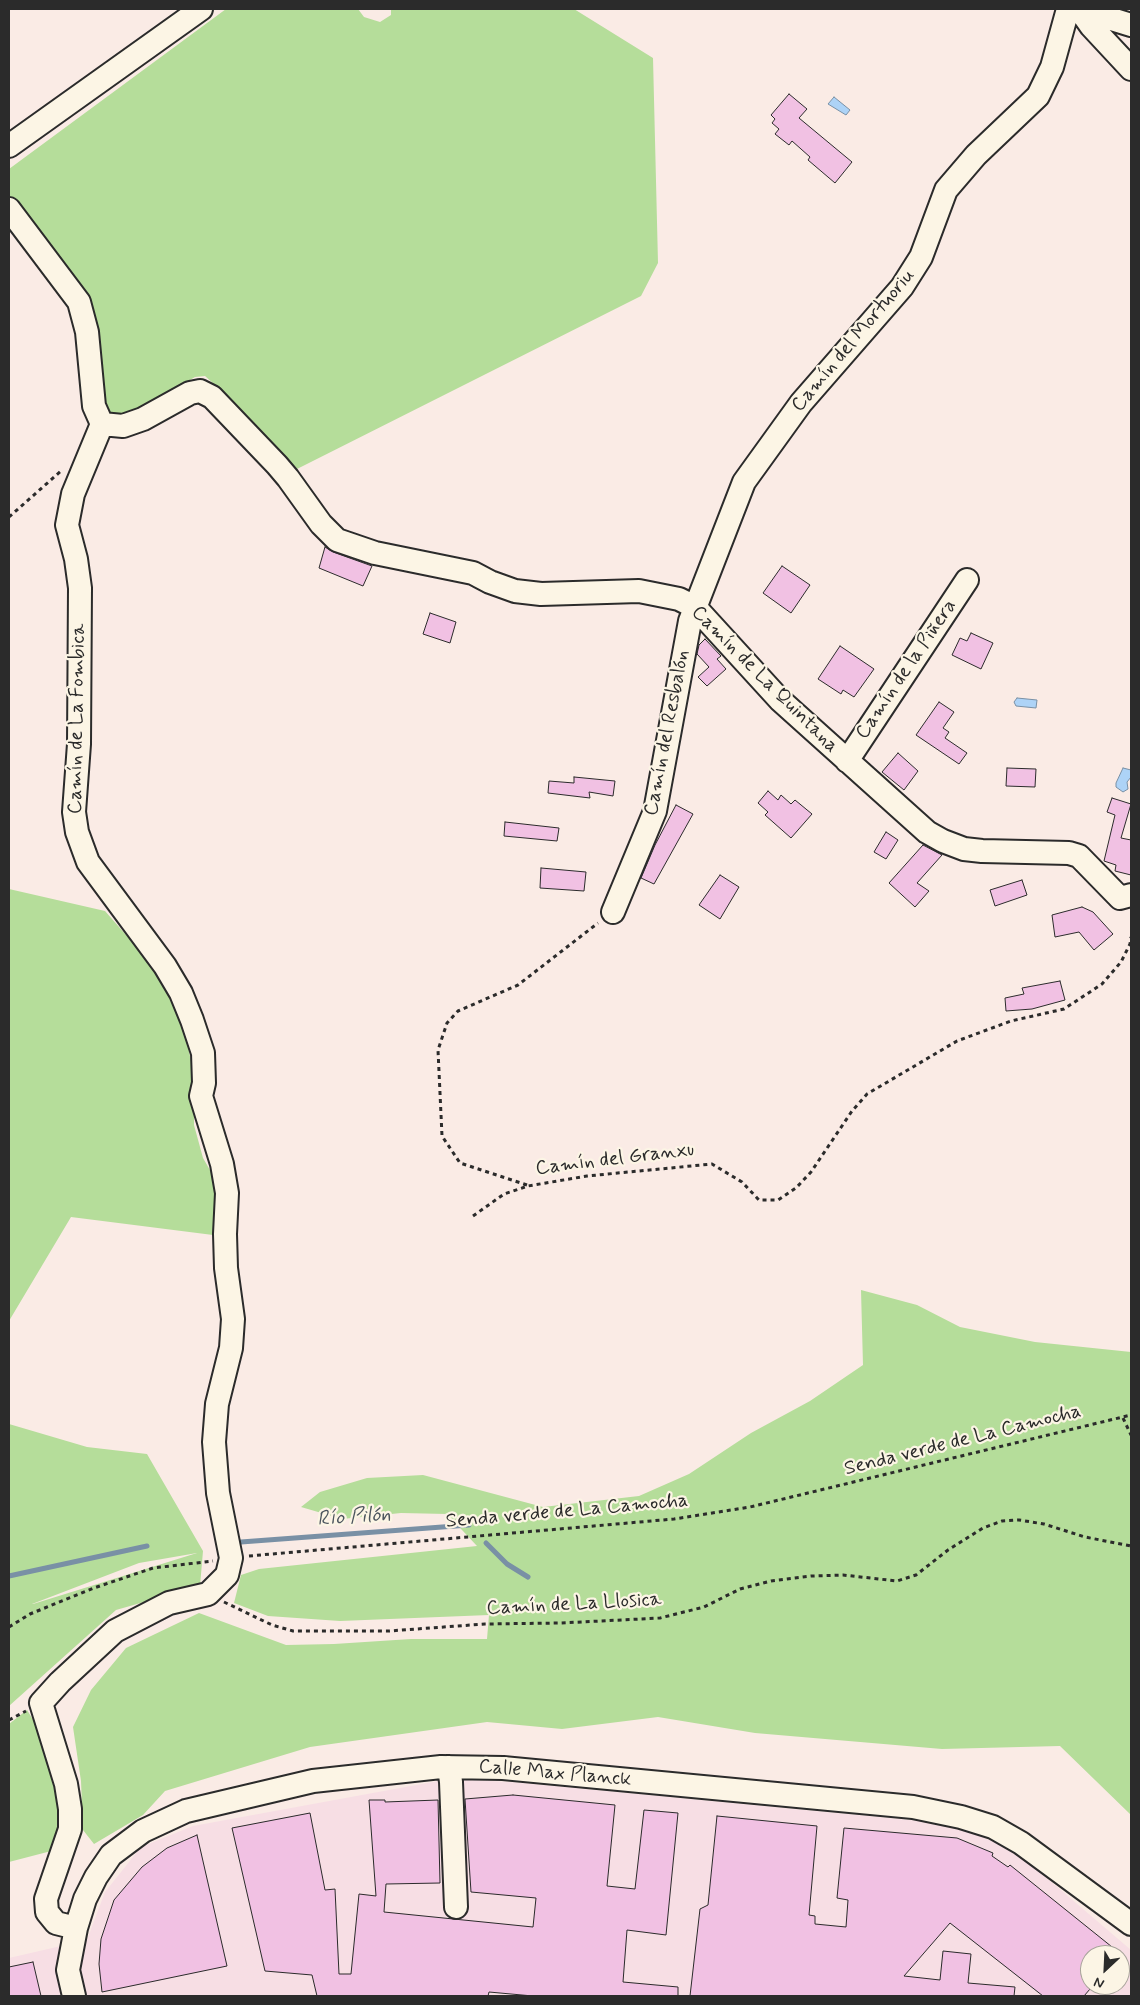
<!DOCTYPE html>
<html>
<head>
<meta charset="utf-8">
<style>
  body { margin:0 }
  #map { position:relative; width:1140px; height:2005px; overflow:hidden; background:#faebe5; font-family:Mynerve,sans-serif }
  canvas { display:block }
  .frame { position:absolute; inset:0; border:10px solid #2b2b2b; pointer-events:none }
  .north { position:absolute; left:1080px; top:1945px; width:50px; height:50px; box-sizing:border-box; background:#fcf5e5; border:1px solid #a8a49b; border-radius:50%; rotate:205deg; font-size:14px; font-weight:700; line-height:20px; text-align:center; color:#2b2b2b }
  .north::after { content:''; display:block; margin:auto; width:18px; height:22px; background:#2b2b2b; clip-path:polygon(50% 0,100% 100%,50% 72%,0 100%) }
</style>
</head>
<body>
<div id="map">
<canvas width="1140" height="2005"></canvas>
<div class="frame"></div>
<div class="north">N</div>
</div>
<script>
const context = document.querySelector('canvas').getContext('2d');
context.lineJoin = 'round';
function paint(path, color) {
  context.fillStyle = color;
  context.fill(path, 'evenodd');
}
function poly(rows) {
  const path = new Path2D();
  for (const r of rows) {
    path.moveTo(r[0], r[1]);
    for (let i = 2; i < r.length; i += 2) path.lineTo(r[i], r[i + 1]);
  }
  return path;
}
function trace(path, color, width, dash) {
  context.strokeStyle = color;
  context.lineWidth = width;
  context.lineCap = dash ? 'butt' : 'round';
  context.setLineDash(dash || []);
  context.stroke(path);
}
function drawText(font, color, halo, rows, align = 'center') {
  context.font = font + ' Mynerve,sans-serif';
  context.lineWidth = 4.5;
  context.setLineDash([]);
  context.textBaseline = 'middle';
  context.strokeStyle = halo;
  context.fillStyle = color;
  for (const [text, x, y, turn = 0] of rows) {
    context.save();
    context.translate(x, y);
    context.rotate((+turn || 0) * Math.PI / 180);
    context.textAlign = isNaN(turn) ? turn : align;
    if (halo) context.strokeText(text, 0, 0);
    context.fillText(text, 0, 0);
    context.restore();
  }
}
paint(poly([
  [449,1779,512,1782,951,1824,1014,1850,1131,1950,1131,1996,9,1996,9,1958,87,1940,105,1892,141,1847,193,1826],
  [1090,1955,1120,1955,1120,1985,1090,1985]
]), '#f7dee4');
paint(poly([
  [226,9,358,9,364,17,380,22,391,15,391,9,574,9,653,58,658,263,641,296,295,470,226,395,205,376,195,377,136,412,107,416,90,306,9,196,9,169],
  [9,889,105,911,155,968,184,1029,194,1074,194,1125,203,1158,218,1184,213,1235,71,1217,9,1321],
  [861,1290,917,1305,960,1327,1035,1342,1131,1352,1131,1815,1060,1746,942,1749,755,1733,658,1717,562,1729,487,1722,310,1747,165,1791,143,1815,94,1844,83,1830,81,1781,73,1727,91,1690,126,1648,199,1613,286,1645,334,1644,411,1639,487,1639,489,1615,340,1621,268,1616,234,1603,241,1575,259,1569,477,1546,447,1514,401,1513,342,1519,301,1507,320,1492,367,1478,423,1475,543,1507,639,1496,689,1474,751,1433,810,1401,863,1365],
  [9,1424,87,1447,147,1454,203,1551,200,1586,116,1610,9,1706],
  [197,1553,33,1604,32,1604,139,1563],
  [27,1710,40,1731,49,1755,62,1817,55,1850,9,1862,9,1724]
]), '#b5dd9a');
const water = poly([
  [834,97,850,110,846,115,828,104,834,97],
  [1017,698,1037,700,1036,708,1016,706,1014,702,1017,698],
  [1123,768,1131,770,1131,777,1127,782,1128,789,1123,792,1116,787,1116,783,1123,768]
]);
paint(water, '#add3f7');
trace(water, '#7990a5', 1);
trace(poly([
  [241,1542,469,1525],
  [486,1543,507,1564,528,1577],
  [9,1576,147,1546]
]), '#7990a5', 5);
const building = poly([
  [789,94,807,109,799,118,852,162,835,183,808,160,810,157,792,141,789,145,775,134,779,129,772,123,775,119,771,115,789,94],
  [325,547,333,552,372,566,363,586,319,568,325,547],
  [782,566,810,585,791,613,763,593,782,566],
  [430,613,456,622,450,643,423,634,430,613],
  [971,633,993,643,981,669,952,655,960,638,967,641,971,633],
  [705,639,721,656,717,659,726,669,707,686,698,677,709,667,697,654,699,645,705,639],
  [840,646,874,669,854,697,843,690,841,694,818,679,840,646],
  [939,702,954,712,943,728,949,732,945,738,967,753,959,764,916,735,939,702],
  [898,753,918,771,904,790,882,772,898,753],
  [1007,768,1036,769,1035,787,1006,786,1007,768],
  [574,777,615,781,613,796,589,792,590,798,548,793,549,781,574,783,574,777],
  [768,791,778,800,781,795,791,804,795,800,812,814,791,838,765,815,768,812,758,803,768,791],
  [1112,798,1131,804,1121,838,1131,840,1131,875,1115,871,1116,865,1104,861,1115,815,1107,812,1112,798],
  [676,805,693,814,654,884,641,878,655,845,676,805],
  [505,822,559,828,557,841,504,836,505,822],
  [886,832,898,840,886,859,874,852,886,832],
  [923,845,942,855,917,883,929,891,915,907,889,883,923,845],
  [541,868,586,872,584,891,540,888,541,868],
  [720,875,739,887,720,919,699,905,720,875],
  [1022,880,1027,895,995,906,990,890,1022,880],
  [1082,907,1093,912,1113,934,1094,950,1079,932,1055,937,1052,915,1082,907],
  [1060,981,1065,1000,1032,1009,1006,1011,1005,998,1024,994,1022,988,1060,981],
  [513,1795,615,1805,607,1886,635,1889,644,1810,678,1813,666,1935,627,1930,623,1982,678,1987,678,1996,533,1996,489,1992,488,1996,317,1996,312,1975,265,1971,232,1828,310,1813,325,1890,335,1889,339,1974,351,1974,359,1894,376,1896,369,1800,385,1800,385,1802,438,1800,440,1883,386,1884,384,1912,533,1927,536,1898,471,1892,465,1799,513,1795],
  [717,1816,817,1826,809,1915,815,1916,815,1924,846,1927,848,1900,837,1898,844,1828,957,1838,993,1853,992,1856,1008,1867,1010,1865,1122,1955,1090,1955,1090,1989,1084,1996,1043,1996,950,1923,904,1976,940,1980,943,1951,971,1954,968,1983,1015,1987,1014,1996,690,1996,700,1909,708,1905,717,1816],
  [197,1835,227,1966,102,1992,99,1964,101,1939,114,1900,142,1867,167,1848,197,1835],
  [33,1962,41,1996,9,1996,9,1967,33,1962]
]);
paint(building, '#f1c1e3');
trace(building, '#2b2b2b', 1);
const minor = poly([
  [1079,9,1091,26,1131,69],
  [1079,9,1131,25],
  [9,146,201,9],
  [9,209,79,302,87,332,94,406,102,424],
  [102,424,123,426,143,419,190,393,200,391,212,397,277,465,288,478,321,524,337,540,375,553,473,573,490,582,515,591,541,594,639,591,679,599,695,607,780,700,927,832,943,841,964,849,982,851,1069,853,1079,856,1120,898,1131,895],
  [847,761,967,580],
  [613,912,655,811,690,621,744,482,801,403,902,287,921,257,946,190,976,155,1038,96,1052,67,1068,9],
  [449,1767,451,1782,456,1907],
  [76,1928,56,1923,47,1912,46,1899,70,1829,70,1809,66,1784,41,1703,60,1682,115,1631,169,1603,208,1594,227,1575,231,1558,218,1493,214,1442,217,1404,231,1348,233,1319,226,1268,225,1234,227,1193,222,1164,201,1096,204,1083,203,1053,192,1020,181,993,165,966,88,862,77,832,74,812,79,744,80,588,76,559,67,525,73,494,102,424],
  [74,1996,68,1970,76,1928,85,1899,96,1877,111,1855,143,1831,186,1811,313,1781,441,1767,503,1768,913,1807,961,1817,993,1827,1021,1843,1131,1924]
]);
trace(minor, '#2b2b2b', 26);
trace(poly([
  [9,517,61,471],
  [527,1185,460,1163,442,1136,438,1050,447,1023,458,1011,518,985,598,923],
  [473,1216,504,1194,528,1186,587,1176,712,1164,742,1182,759,1200,778,1200,796,1188,811,1172,852,1111,867,1094,957,1041,1011,1021,1064,1009,1102,984,1121,962,1130,944,1131,937],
  [1123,1418,1131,1435],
  [249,1556,674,1519,750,1507,1131,1415],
  [224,1602,272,1625,293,1631,389,1631,485,1624,561,1623,660,1618,704,1607,740,1589,771,1581,811,1576,843,1575,897,1581,916,1575,948,1550,983,1528,1002,1521,1019,1520,1044,1524,1085,1537,1131,1546],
  [9,1627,30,1614,94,1588,153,1568,213,1561],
  [9,1720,26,1711]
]), '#2b2b2b', 3, [4, 4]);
trace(minor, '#fcf5e5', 22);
drawText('20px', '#2b2b2b', '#fcf5e5', [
  ["Camín del Mortuoriu",854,341,-50],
  ["Camín de la Piñera",907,670,-56],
  ["Camín de La Quintana",764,680,45],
  ["Camín de La Fombica",78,719,-89],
  ["Camín del Resbalón",668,733,-79],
  ["Camín del Granxu",615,1160,-7],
  ["Senda verde de La Camocha",963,1441,-14],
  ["Senda verde de La Camocha",567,1512,-5],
  ["Camín de La Llosica",574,1605,-3],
  ["Calle Max Planck",555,1774,5]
]);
drawText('italic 21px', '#4c555e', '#fcf5e5', [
  ["Río Pilón",354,1518,-4]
]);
</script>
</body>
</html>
